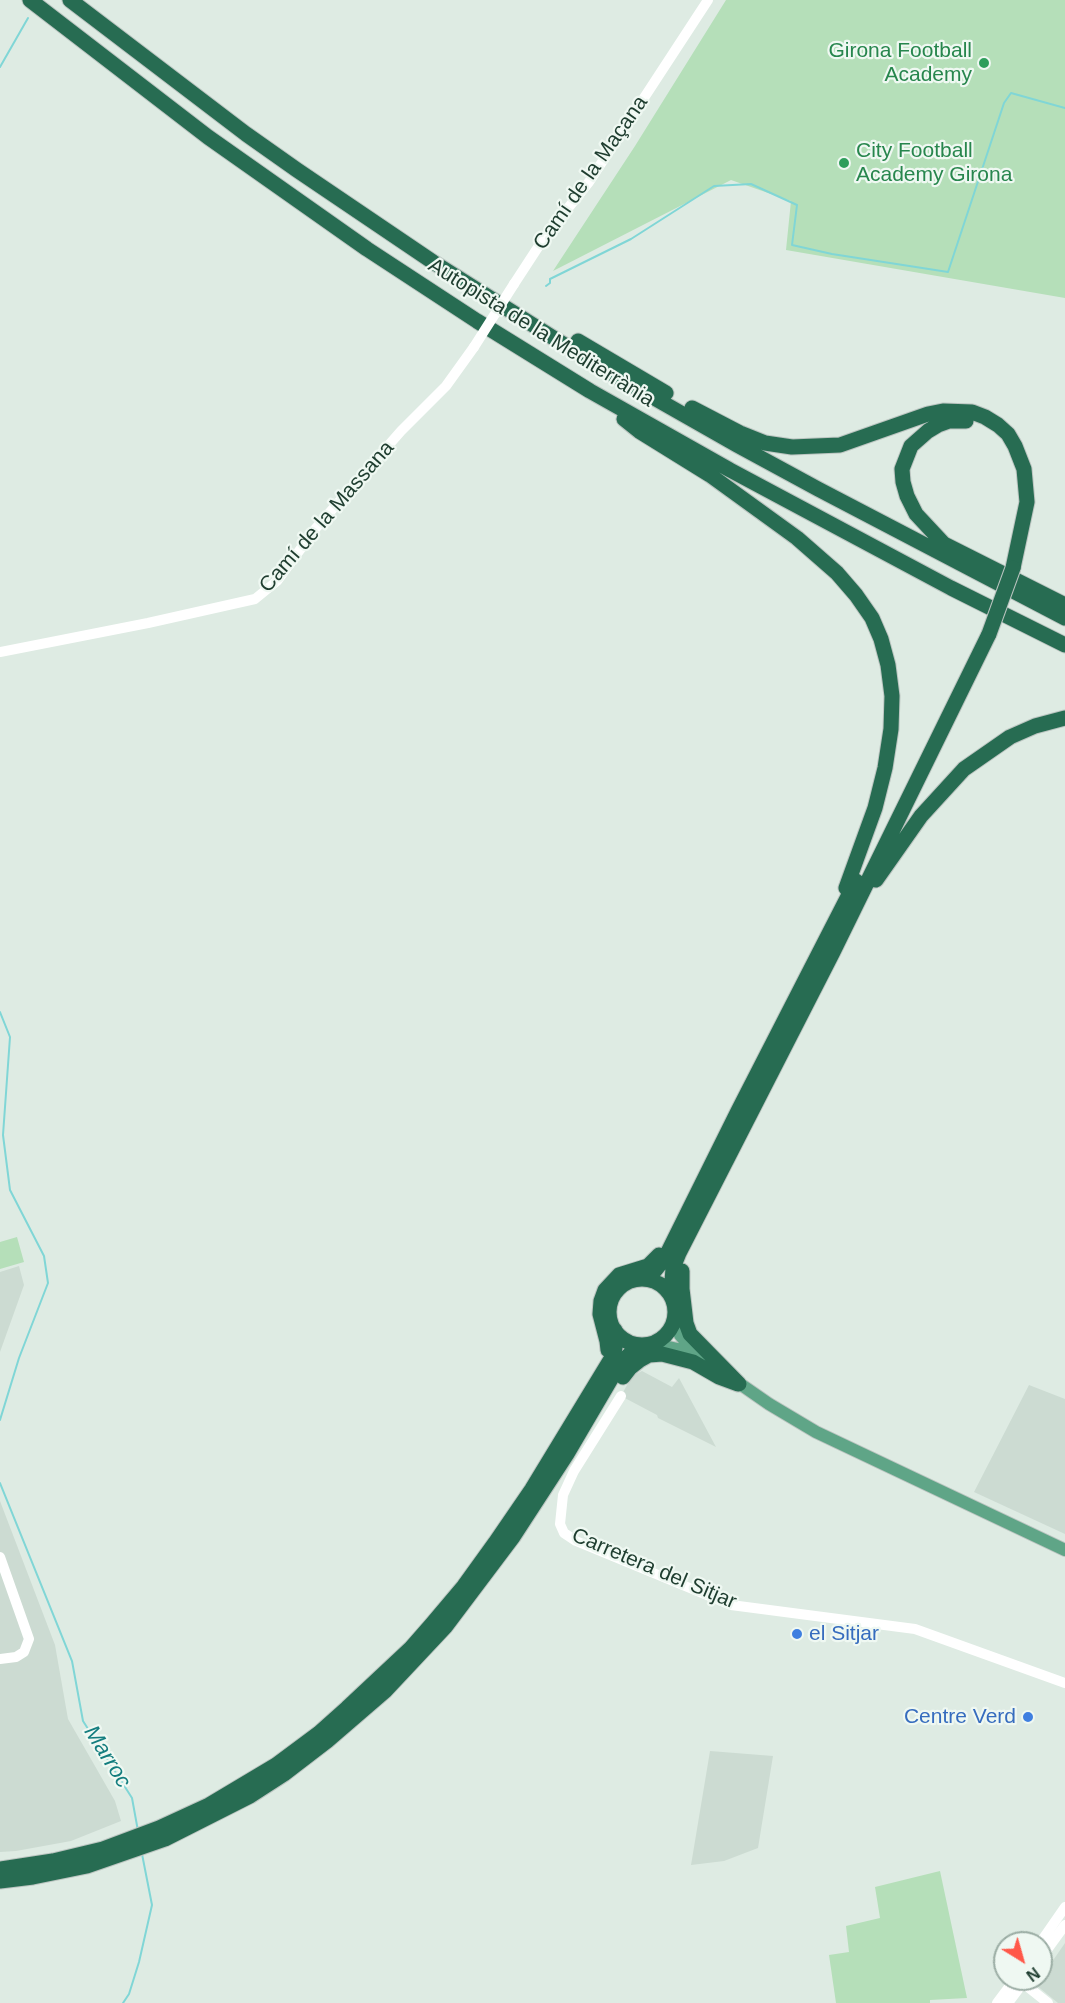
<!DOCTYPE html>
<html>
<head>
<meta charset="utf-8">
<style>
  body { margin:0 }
  #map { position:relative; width:1065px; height:2003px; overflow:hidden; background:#deebe3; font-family:Helvetica,sans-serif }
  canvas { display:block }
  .north { position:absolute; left:993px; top:1931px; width:60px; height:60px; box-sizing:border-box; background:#eff8f2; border:2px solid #9bada4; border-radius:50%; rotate:143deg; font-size:16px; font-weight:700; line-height:24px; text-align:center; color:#1e3d2f }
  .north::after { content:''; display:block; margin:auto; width:21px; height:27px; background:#ff5849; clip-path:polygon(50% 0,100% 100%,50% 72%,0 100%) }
</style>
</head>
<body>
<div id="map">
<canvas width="1065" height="2003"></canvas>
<div class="north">N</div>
</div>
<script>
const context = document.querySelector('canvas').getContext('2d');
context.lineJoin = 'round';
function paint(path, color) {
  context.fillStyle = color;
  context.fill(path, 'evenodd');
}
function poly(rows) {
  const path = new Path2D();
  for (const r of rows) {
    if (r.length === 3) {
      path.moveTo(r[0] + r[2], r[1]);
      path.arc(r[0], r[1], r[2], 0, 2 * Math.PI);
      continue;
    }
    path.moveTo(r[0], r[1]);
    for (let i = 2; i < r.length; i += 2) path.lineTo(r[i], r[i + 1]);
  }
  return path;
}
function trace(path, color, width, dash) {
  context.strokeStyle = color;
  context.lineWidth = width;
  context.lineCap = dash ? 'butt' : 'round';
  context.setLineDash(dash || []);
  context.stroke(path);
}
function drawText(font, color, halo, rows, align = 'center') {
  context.font = font + ' Helvetica,sans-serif';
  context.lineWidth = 4.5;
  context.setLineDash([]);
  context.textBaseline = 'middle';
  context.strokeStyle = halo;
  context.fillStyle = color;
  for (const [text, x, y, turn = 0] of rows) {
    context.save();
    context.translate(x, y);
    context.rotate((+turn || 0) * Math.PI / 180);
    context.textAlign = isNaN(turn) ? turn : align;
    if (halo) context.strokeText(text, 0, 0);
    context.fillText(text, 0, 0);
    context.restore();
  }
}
paint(poly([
  [19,1266,24,1285,0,1352,0,1272],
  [642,1371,672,1387,679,1378,716,1447,658,1418,657,1415,621,1396,632,1376],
  [1029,1385,1065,1399,1065,1534,974,1492],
  [0,1501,55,1645,68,1719,115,1801,121,1821,71,1841,16,1851,0,1852],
  [710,1751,773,1756,758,1848,724,1861,691,1865],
  [1065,1943,1065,2003,1058,2003,1036,1985]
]), '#ccdbd2');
paint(poly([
  [726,0,1065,0,1065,298,786,250,791,201,731,180,553,271,635,146],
  [17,1237,24,1262,0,1269,0,1242],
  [940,1871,967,1998,930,2000,930,2003,836,2003,829,1955,849,1952,846,1926,880,1918,875,1887]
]), '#b5dfb9');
trace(poly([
  [0,67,28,18],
  [546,286,550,283,550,279,631,239,714,186,751,184,797,205,792,245,832,254,948,272,1004,103,1011,93,1065,108],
  [0,1012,10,1037,3,1135,10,1190,44,1256,48,1283,19,1358,0,1420],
  [0,1483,72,1661,83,1721,132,1798,138,1831],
  [123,2003,129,1994,139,1962,152,1905,142,1854]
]), '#80d6d6', 2);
const major = poly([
  [674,1320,680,1335,686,1342,709,1362],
  [650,1343,678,1349,695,1357],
  [733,1379,769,1404,816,1432,1065,1550]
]);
const highway = poly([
  [30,0,208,137,367,249,477,321,590,391,730,470,951,588,1065,645],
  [70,0,246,134,297,170,433,262,598,366,737,445,818,489,1065,618],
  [578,341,666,393],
  [692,408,740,433,765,443,792,447,840,445,928,414,943,411,972,412,985,417,998,425,1008,434,1015,446,1024,469,1027,502,1013,568],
  [624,419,639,431,710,475,797,538,837,573,856,595,872,618,881,639,888,665,892,696,891,729,885,768,875,808,846,888],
  [966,421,949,421,938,425,928,431,911,446,902,469,903,482,907,496,916,514,944,544,1065,605],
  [876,880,921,816,964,769,1010,737,1035,726,1065,718],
  [682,1271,682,1289,686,1323,690,1334,739,1384],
  [648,1279,665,1258,738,1111,856,881],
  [642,1312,33],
  [671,1295,673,1268,679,1253,833,952,989,634],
  [608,1350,607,1341,600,1314,601,1301,605,1290,619,1275,648,1266,659,1255],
  [623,1377,630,1368,640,1360,649,1355,662,1354,693,1362,719,1377,738,1384],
  [0,1869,53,1861,103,1849,159,1828,209,1805,276,1765,319,1733,347,1708,411,1648,432,1624,464,1586,495,1543,532,1489,611,1359,615,1348,615,1330],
  [0,1881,33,1877,87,1866,165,1839,250,1796,284,1774,327,1741,385,1691,446,1626,513,1537,567,1454,621,1362,640,1345]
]);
trace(major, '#bcc5c1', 14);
trace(highway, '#bcc5c1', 17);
trace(poly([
  [514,284,544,238,589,182,708,0],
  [0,652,148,623,255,599,277,581,316,528,401,431,446,386,474,347],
  [621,1396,574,1471,563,1495,560,1524,564,1533,576,1541,731,1605,915,1629,1065,1683],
  [0,1557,29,1639,24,1652,16,1657,0,1659],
  [1040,1943,1065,1907],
  [1041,1958,1065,1925],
  [1018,1979,1048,2003],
  [997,2003,1015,1979],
  [1008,2003,1026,1979]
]), '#fff', 10);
trace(major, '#5fa587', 12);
trace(highway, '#276c52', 15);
const highwayBridge = poly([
  [989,634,1013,568]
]);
trace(highwayBridge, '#bcc5c1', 17, []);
trace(poly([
  [474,347,514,284]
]), '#fff', 10);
trace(highwayBridge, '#276c52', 15);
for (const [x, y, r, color] of [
  [984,63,6,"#2e9e5b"],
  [844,163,6,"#2e9e5b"],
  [797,1634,6,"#3f7fe0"],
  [1028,1717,6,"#3f7fe0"]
]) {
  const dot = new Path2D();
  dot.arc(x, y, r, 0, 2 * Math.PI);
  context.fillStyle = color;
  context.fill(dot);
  trace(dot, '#eff8f2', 2);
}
drawText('21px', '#27864d', '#eff8f2', [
  ["Girona Football",972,51],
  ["Academy",972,75],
  ["City Football",856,151,"left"],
  ["Academy Girona",856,175,"left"]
], 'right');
drawText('21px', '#1e3d2f', '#eff8f2', [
  ["Camí de la Maçana",591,173,-55],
  ["Autopista de la Mediterrània",541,333,32],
  ["Camí de la Massana",327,517,-49],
  ["Carretera del Sitjar",654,1569,23]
]);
drawText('21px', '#366cbe', '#eff8f2', [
  ["el Sitjar",809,1634],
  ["Centre Verd",1016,1717,"right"]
], 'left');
drawText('italic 22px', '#137d7e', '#eff8f2', [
  ["Marroc",107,1757,58]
]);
</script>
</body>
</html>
